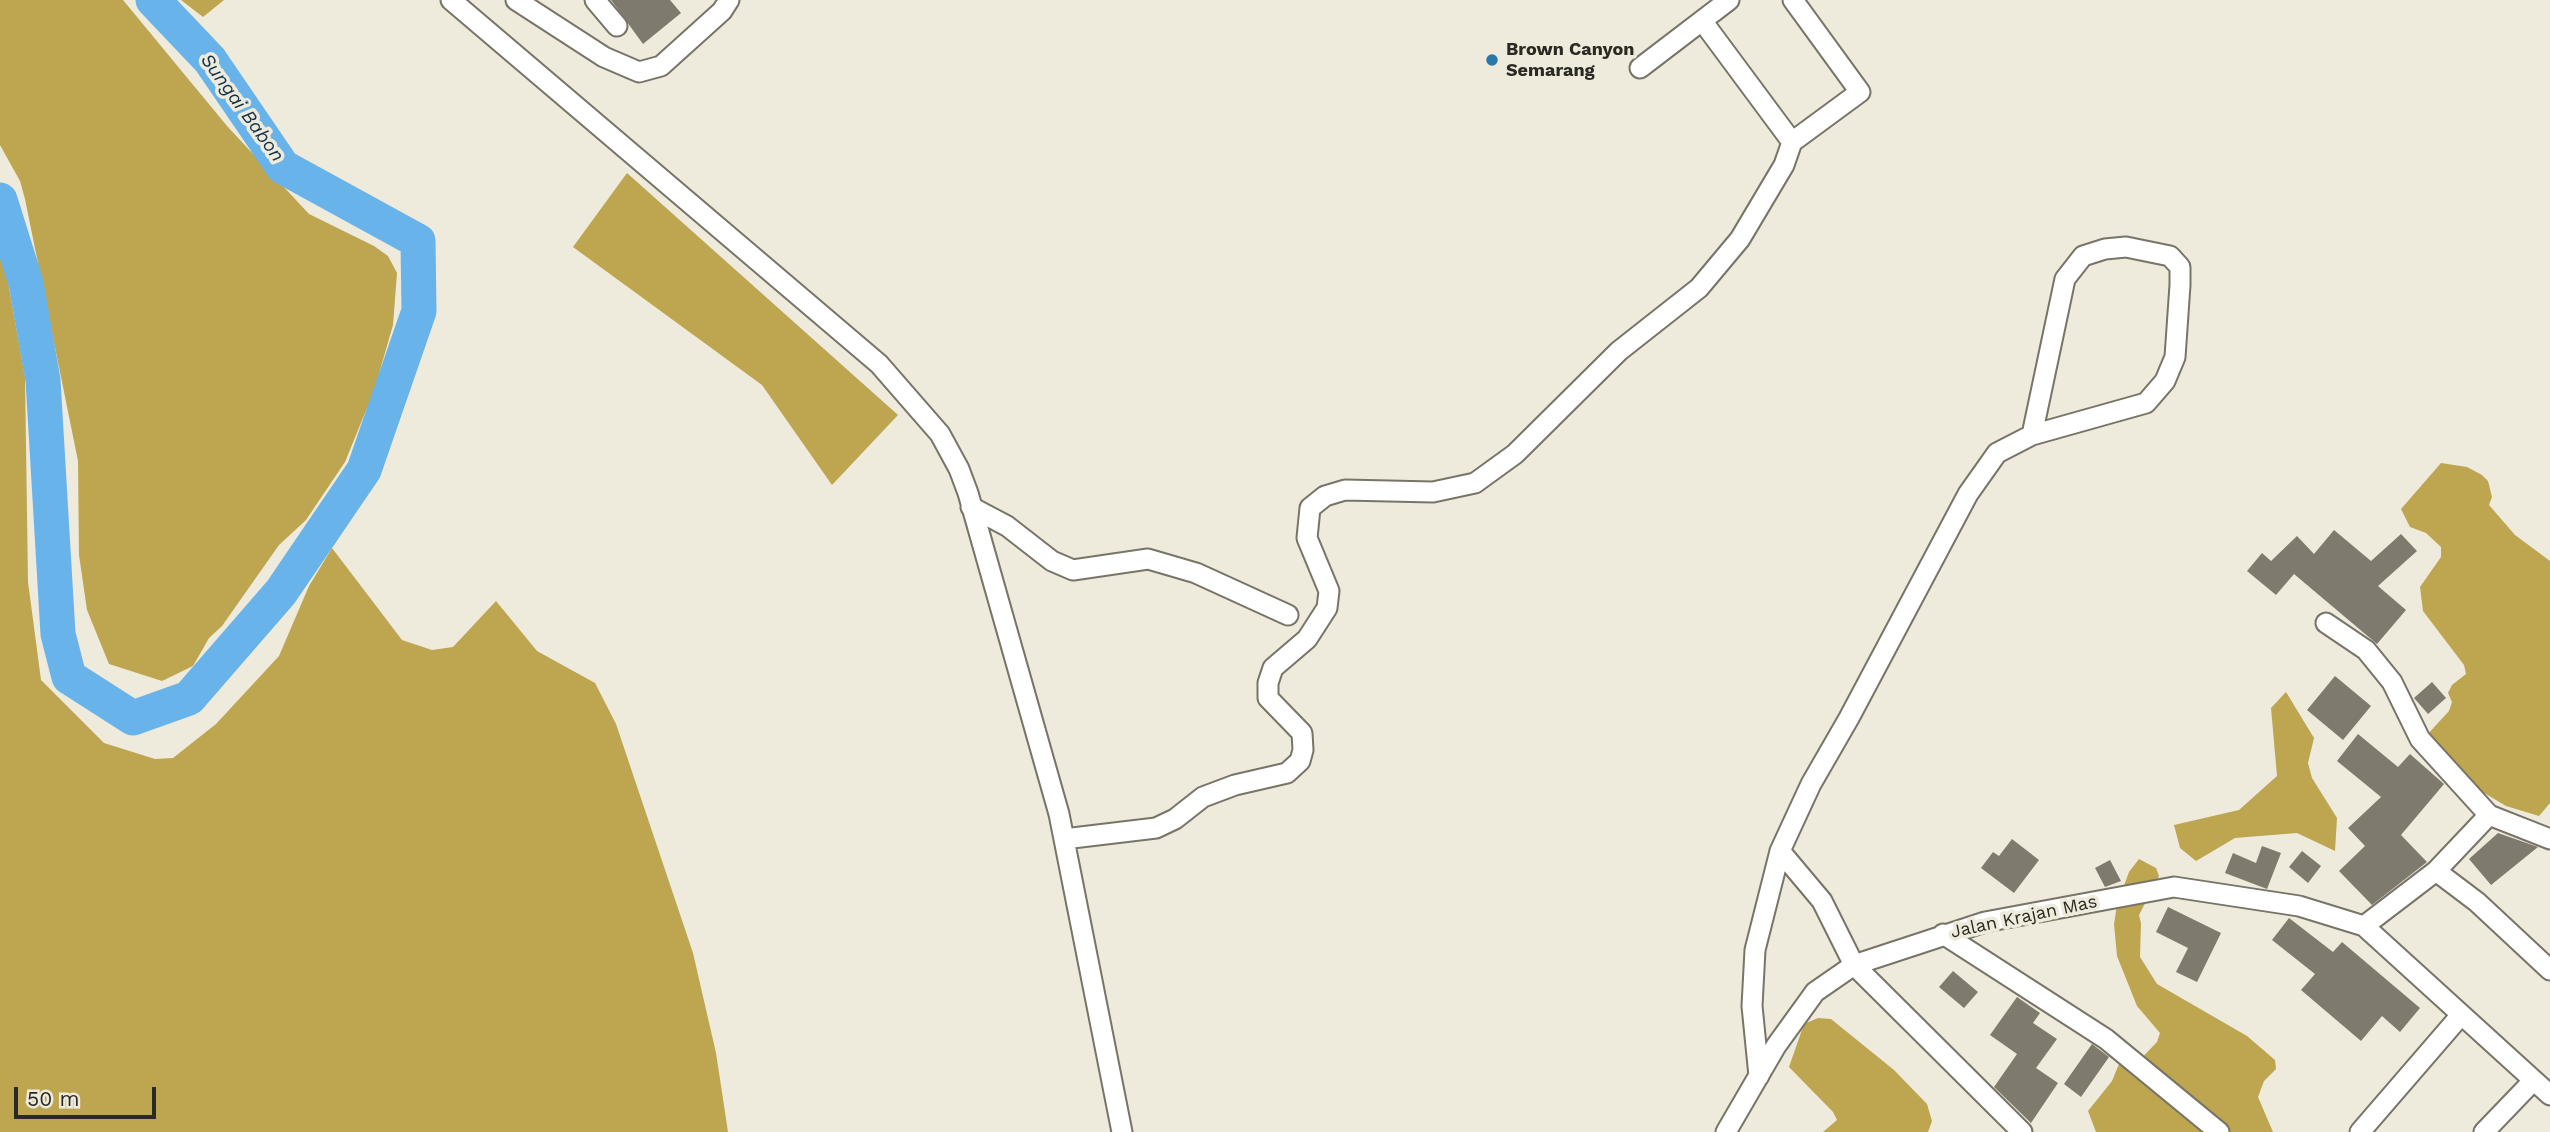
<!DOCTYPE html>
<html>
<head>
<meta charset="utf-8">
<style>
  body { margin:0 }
  #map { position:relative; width:2550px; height:1132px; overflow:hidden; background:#eeeadc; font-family:"Work Sans",sans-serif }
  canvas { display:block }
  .scale { position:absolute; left:14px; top:1087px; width:142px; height:32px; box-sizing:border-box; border:4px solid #2b2924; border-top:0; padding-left:9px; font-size:21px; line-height:24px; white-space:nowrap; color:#2b2924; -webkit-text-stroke:5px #eeeadc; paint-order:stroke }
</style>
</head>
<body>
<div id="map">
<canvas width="2550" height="1132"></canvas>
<div class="scale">50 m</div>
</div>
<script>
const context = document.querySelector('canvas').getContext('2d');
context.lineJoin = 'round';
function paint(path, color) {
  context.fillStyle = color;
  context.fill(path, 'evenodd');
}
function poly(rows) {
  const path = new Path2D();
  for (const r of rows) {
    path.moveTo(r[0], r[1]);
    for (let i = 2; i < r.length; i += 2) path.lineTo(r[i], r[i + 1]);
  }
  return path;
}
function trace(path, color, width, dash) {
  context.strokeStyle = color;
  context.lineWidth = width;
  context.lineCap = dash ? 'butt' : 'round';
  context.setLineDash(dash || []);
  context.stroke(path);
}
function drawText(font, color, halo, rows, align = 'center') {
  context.font = font + ' "Work Sans",sans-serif';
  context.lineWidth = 7;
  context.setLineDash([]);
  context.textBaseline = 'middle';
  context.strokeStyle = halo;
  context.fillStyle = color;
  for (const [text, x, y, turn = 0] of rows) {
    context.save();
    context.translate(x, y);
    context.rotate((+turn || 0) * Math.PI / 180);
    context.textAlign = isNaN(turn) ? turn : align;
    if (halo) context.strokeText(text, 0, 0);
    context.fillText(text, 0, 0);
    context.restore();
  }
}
paint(poly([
  [0,0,123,0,227,126,309,214,374,246,388,256,397,273,393,325,374,391,345,462,306,520,279,545,222,626,209,638,193,666,162,681,109,664,87,610,79,555,78,461,25,199,20,181,0,145],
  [181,0,224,0,203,17],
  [627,173,898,415,832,485,762,385,573,247],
  [0,237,25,377,28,582,41,680,104,743,155,759,173,758,216,724,279,656,309,586,332,548,402,640,432,650,453,647,496,601,537,651,595,683,616,724,693,953,716,1053,728,1132,0,1132],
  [2441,463,2467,467,2482,475,2488,481,2492,497,2489,505,2515,535,2550,561,2550,803,2539,816,2506,806,2476,788,2426,736,2449,711,2452,702,2448,693,2452,685,2466,674,2464,665,2423,611,2420,587,2441,557,2441,547,2426,533,2410,527,2401,509],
  [2286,692,2314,738,2308,763,2312,778,2337,818,2335,851,2297,833,2235,838,2196,861,2180,848,2174,825,2239,810,2277,776,2271,708],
  [2139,859,2156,868,2159,876,2139,915,2141,923,2140,957,2157,984,2247,1036,2275,1060,2276,1069,2264,1081,2258,1097,2273,1132,2096,1132,2088,1111,2112,1081,2119,1064,2131,1069,2157,1042,2160,1033,2137,1006,2117,956,2114,924,2117,905,2129,872],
  [1818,1018,1831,1019,1894,1070,1927,1104,1932,1121,1928,1132,1823,1132,1837,1120,1833,1112,1789,1067,1804,1024]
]), '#bea54f');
trace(poly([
  [0,200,26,283,43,380,58,634,69,677,133,718,189,698,281,592,364,470,419,311,418,241,283,167,210,60,153,0]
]), '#68b3ea', 35);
paint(poly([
  [611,0,670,0,681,13,643,44],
  [2334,530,2371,561,2401,534,2417,551,2378,586,2406,610,2377,644,2294,574,2276,595,2247,571,2262,553,2271,561,2297,536,2314,554],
  [2335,676,2371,706,2343,740,2307,710],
  [2432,682,2446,698,2428,714,2414,698],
  [2358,734,2398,767,2410,754,2444,784,2401,835,2427,862,2372,905,2339,871,2365,846,2348,828,2381,797,2337,761],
  [2498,833,2538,847,2491,885,2469,859],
  [2012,839,2039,860,2014,893,1981,868,1993,852,1999,856],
  [2262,846,2281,853,2267,889,2225,873,2233,853,2256,863],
  [2302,851,2321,866,2308,883,2289,867],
  [2110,860,2121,881,2105,887,2095,868],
  [2168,907,2221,933,2197,982,2176,972,2188,948,2156,932],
  [2289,918,2333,952,2342,942,2420,1008,2400,1032,2382,1016,2361,1041,2301,990,2315,974,2272,940],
  [1953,971,1978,992,1964,1008,1939,987],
  [2017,997,2040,1013,2033,1023,2057,1039,2036,1068,2058,1083,2031,1123,1994,1087,2017,1054,1990,1035],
  [2092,1044,2109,1057,2081,1097,2064,1084]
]), '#7e7a6e');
const minor = poly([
  [451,0,879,364,940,434,959,469,968,493,1059,814,1122,1132],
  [516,0,604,57,639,72,661,66,722,11,729,0],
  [595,0,617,26],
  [1640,68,1729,0],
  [1792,142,1860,92,1793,0],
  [971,507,1007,526,1052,561,1073,570,1148,559,1196,573,1288,615],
  [2326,623,2366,650,2392,682,2420,739,2489,815,2550,839],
  [1064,839,1156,828,1175,819,1203,797,1235,785,1287,773,1300,761,1303,750,1302,733,1268,698,1268,683,1273,668,1307,639,1327,608,1329,591,1307,538,1310,508,1325,496,1345,490,1433,492,1475,483,1515,454,1619,351,1699,288,1740,239,1784,165,1792,142,1703,22],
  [1780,851,1822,901,1854,965,2022,1132],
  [2436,871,2477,902,2550,970],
  [2364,926,2436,871,2489,815],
  [1943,934,2106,1039,2219,1132],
  [1759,1076,1752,1006,1755,950,1780,851,1811,784,1849,718,1968,494,1997,453,2032,435,2146,403,2165,381,2175,357,2180,285,2180,267,2170,256,2126,247,2105,249,2083,256,2065,279,2032,435],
  [1726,1132,1776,1046,1815,992,1854,965,1985,922,2174,887,2299,906,2364,926,2550,1095],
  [2360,1132,2461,1015],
  [2484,1132,2533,1081]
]);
trace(minor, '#787467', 23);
trace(minor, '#fff', 19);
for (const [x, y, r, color] of [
  [1492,60,7,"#2b77aa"]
]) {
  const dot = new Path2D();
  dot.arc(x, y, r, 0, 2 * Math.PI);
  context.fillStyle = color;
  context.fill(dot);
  trace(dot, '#eeeadc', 2.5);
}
drawText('bold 18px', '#2b2924', '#eeeadc', [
  ["Brown Canyon",1506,50],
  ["Semarang",1506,71]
], 'left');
drawText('18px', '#2b2924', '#eeeadc', [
  ["Jalan Krajan Mas",2024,917,-12]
]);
drawText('italic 19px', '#103148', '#eeeadc', [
  ["Sungai Babon",242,108,54]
]);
</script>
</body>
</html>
